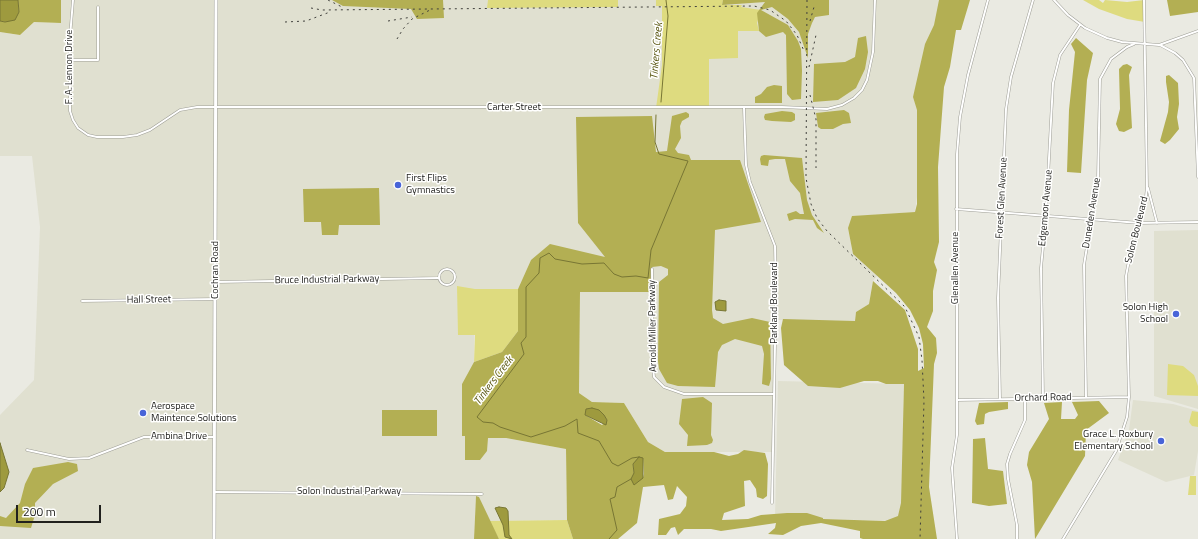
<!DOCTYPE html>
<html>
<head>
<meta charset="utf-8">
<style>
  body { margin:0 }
  #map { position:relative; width:1198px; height:539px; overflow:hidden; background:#eaeae2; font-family:"Titillium Web",sans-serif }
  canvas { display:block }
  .scale { position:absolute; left:16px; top:505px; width:85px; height:18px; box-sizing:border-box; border:2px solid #21211e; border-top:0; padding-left:5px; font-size:12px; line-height:14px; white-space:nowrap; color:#21211e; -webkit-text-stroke:3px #fffffe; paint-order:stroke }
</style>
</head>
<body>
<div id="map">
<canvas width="1198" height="539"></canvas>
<div class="scale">200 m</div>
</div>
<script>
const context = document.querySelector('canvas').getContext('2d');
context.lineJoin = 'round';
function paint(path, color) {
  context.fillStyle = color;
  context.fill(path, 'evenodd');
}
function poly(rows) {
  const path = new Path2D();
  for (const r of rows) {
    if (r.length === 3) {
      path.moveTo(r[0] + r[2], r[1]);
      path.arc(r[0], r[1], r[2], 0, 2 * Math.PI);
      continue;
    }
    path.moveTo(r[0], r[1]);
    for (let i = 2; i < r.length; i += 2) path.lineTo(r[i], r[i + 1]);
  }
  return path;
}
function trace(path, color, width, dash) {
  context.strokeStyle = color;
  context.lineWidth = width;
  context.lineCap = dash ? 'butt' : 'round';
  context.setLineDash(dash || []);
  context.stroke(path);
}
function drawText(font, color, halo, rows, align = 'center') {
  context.font = font + ' "Titillium Web",sans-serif';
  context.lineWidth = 3;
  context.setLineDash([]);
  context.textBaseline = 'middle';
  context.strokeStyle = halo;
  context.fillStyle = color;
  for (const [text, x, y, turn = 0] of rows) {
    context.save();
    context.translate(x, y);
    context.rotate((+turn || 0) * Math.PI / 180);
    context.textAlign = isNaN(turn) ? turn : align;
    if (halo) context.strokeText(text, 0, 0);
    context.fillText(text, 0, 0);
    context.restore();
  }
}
paint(poly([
  [61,0,943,0,915,212,858,216,848,228,853,254,877,276,873,281,869,304,856,312,855,321,775,320,773,452,665,452,648,442,624,403,592,402,579,393,580,292,652,292,531,260,518,289,475,289,474,362,462,384,488,438,506,438,566,449,567,520,489,521,479,497,476,496,474,539,0,539,0,415,34,380,40,227,32,156,0,156,0,32,20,35,34,22,61,23],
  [1198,230,1198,409,1154,396,1154,231],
  [778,381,904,384,901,521,775,518],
  [1133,400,1173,404,1198,411,1198,451,1194,475,1166,482,1118,460,1129,430]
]), '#e0e0d0');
paint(poly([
  [488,0,618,0,618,7,487,8],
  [656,0,723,0,722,5,742,5,741,7,761,10,757,23,759,31,738,31,738,58,709,59,709,108,656,108,662,65,662,6,656,6],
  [1083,0,1099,0,1103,3,1105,0,1127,2,1144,0,1145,22,1127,19,1099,9],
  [457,286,475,289,518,289,518,331,502,352,474,362,475,335,458,335],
  [1168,364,1183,366,1194,375,1198,386,1198,396,1167,395],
  [1192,411,1198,412,1198,427,1192,426,1189,422],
  [1190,476,1196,476,1196,495,1188,495],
  [567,520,573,539,499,539,489,521]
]), '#dedb7f');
paint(poly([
  [18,0,61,0,61,23,34,22,20,35,0,32,0,21,5,22,19,12],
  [332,0,443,0,444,18,417,19,411,9,343,6],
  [723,0,829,0,829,15,815,17,812,23,808,34,808,58,799,32,788,19,772,7,761,10,788,25,798,41,801,49,802,71,801,99,792,100,787,94,786,35,783,32,766,37,759,31,757,13,765,2,722,5],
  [939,0,970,0,961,30,956,30,950,67,944,87,938,167,939,242,934,262,937,270,933,291,933,311,927,327,936,338,937,353,934,364,929,487,937,539,863,539,860,538,860,531,821,523,801,526,783,535,768,534,775,528,776,523,721,531,711,529,684,529,678,535,675,527,671,528,666,535,658,535,659,519,680,514,686,506,687,497,677,486,673,499,668,500,664,485,643,487,637,523,618,539,573,539,567,520,566,449,506,438,488,438,487,451,480,460,465,460,465,436,462,436,462,384,474,362,502,352,518,331,518,289,531,260,550,244,605,257,578,223,576,117,652,116,656,152,667,151,672,116,686,112,689,114,689,117,682,121,680,126,681,138,675,149,678,153,689,155,691,160,740,160,761,222,715,230,712,310,713,318,723,324,752,318,770,322,771,379,769,386,762,384,764,354,762,346,735,339,722,345,718,352,715,387,678,386,667,383,659,369,658,361,659,282,668,275,668,269,661,266,652,267,652,292,580,292,579,393,592,402,624,403,648,442,665,452,714,452,729,456,738,454,744,450,765,453,768,464,767,496,763,499,757,497,756,489,750,480,744,481,745,506,724,513,722,520,748,519,761,515,787,513,807,513,823,518,823,519,885,521,898,516,901,503,904,384,886,384,878,381,864,381,840,388,808,386,784,365,781,328,783,319,855,321,856,312,869,304,873,281,905,310,918,349,918,371,924,368,923,344,919,328,910,310,896,293,853,254,848,228,852,216,915,212,917,204,917,110,913,97,925,44,934,25],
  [599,410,607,420,602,425,585,415],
  [643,458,644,474,643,478,634,473,633,464],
  [1167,0,1198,0,1198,12,1170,16],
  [866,36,868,52,865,69,856,88,838,100,813,102,814,64,845,62,855,57,858,38],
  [1076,38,1093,53,1087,80,1081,173,1067,172,1069,110,1075,52,1071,44],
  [1127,64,1132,67,1129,75,1132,128,1124,132,1119,131,1116,124,1120,109,1119,69,1123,65],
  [1169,75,1178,83,1179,104,1177,117,1179,129,1170,140,1165,144,1160,141,1168,112,1169,102,1166,82,1166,76],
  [774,85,782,86,782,103,755,103,755,97,761,94,767,87],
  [844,110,849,113,851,123,843,124,833,129,821,129,818,127,816,113],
  [782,111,792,112,795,114,795,120,791,122,772,121,765,120,764,117,765,114],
  [764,155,802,158,807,200,812,215,824,233,817,228,813,220,795,219,789,221,787,214,796,211,800,214,804,214,800,193,790,181,785,159,775,159,769,160,768,166,761,165,760,159,761,156],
  [379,188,380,225,339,225,338,235,322,235,321,222,304,222,303,189],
  [703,397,712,403,711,435,713,440,712,443,707,445,687,446,688,435,679,424,682,399],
  [1099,401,1109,413,1086,430,1085,456,1035,539,1032,482,1027,465,1029,452,1049,419,1044,403,1062,402,1061,419,1075,419,1078,415,1072,402],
  [1008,402,1008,409,989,412,985,414,984,424,977,425,975,421,979,403],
  [382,410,437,410,437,436,382,436],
  [985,438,988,469,1003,471,1007,504,989,506,972,503,973,439],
  [68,462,77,464,78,471,53,484,35,503,35,515,31,528,0,526,0,516,6,518,20,503,25,484,33,468],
  [476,496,479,497,499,539,474,539]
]), '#b3af53');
const water = poly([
  [0,0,18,0,19,12,15,20,5,22,0,21,0,0],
  [719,300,726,301,726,311,716,310,715,302,719,300],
  [592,408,599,410,604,415,607,420,606,425,585,415,586,409,592,408],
  [0,443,9,472,4,488,0,492,0,443],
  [639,457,643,458,643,478,634,485,631,479,634,473,633,464,639,457],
  [499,507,506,508,508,511,509,535,512,539,505,537,503,525,495,508,499,507]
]);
paint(water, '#9e9a3e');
trace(water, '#787634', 1);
trace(poly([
  [661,102,668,16,666,0],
  [639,457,632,458,618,466,612,463,599,441,578,433,577,419,565,426,531,437,500,427,493,423,483,422,477,417,524,354,521,343,526,337,526,287,539,273,540,258,549,253,555,259,582,264,604,263,614,274,622,277,636,276,648,278,651,250,688,161,659,154,655,142,656,115],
  [609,539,617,530,610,499,615,497,617,487,631,479]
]), '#787634', 1);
const minor = poly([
  [73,0,70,37,70,111,73,120,78,128,88,135,97,137,123,137,137,135,150,130,180,110,197,107,782,107,827,109,842,105,854,98,862,90,867,80,873,52,875,0],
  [1054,0,1068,15,1085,28,1107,38,1122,42,1159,45,1198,31],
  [1160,45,1175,53,1183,60,1194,78,1198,177],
  [70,60,98,60,98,7],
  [744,108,746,165,750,182,775,246,776,292,772,503],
  [1148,188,1157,223],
  [956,209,1140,223,1198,222],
  [447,277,8],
  [652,269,653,367,654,377,664,387,684,394,774,394],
  [217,282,438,278],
  [82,301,216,299],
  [1086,397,1084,265,1098,178,1100,79,1111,59,1127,47,1134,44],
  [1043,398,1041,268,1046,215,1053,83,1060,55,1080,25],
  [1000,399,998,298,1006,109,1011,77,1033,0],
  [957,400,1129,397],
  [27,450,69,459,89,458,144,437,214,437],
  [215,492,482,494],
  [957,539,952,468,957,435,957,154,960,117,968,75,988,0],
  [1017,539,1017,525,1008,479,1007,464,1010,454,1025,420,1025,399],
  [1063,539,1116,451,1127,417,1129,397,1126,276,1132,245,1145,205,1147,187,1144,0]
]);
const tertiary = poly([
  [214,539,216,0]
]);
trace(minor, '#9e9e96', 3);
trace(tertiary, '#9e9e96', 4);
trace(minor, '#fff', 2);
trace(tertiary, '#fff', 3);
trace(poly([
  [328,0,344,8],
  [807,0,806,178,811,204,817,218,827,231,905,307,919,337,922,360,924,401,920,539],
  [311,8,322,10,754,6,770,10,786,21,797,35,804,51],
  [388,21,412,17],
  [810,21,814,7],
  [285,22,306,21,330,12],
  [397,39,403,29,412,19,430,10],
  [809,67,816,35],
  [810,95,816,119,816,168]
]), '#40403c', 1, [2, 4]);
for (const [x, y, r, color] of [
  [398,185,4,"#4864d8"],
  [1176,314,4,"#4864d8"],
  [143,413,4,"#4864d8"],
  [1161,441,4,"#4864d8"]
]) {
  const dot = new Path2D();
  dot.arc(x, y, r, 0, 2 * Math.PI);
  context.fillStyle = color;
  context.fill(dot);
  trace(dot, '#fffffe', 1.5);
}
drawText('10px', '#21211e', '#fffffe', [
  ["F. A. Lennon Drive",70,67,-90],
  ["Carter Street",514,108],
  ["Forest Glen Avenue",1002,198,-87],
  ["Edgemoor Avenue",1046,208,-85],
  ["Duneden Avenue",1092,213,-81],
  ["Solon Boulevard",1137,230,-76],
  ["Glenallen Avenue",956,268,-90],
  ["Cochran Road",216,270,-90],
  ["Bruce Industrial Parkway",327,280,-1],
  ["Hall Street",149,300,-1],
  ["Parkland Boulevard",775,303,-90],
  ["Arnold Miller Parkway",653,326,-91],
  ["Orchard Road",1043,398,-1],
  ["Ambina Drive",179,437],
  ["Solon Industrial Parkway",349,492]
]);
drawText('10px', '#21211e', '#fffffe', [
  ["First Flips",406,179],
  ["Gymnastics",406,191],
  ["Solon High",1168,308,"right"],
  ["School",1168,320,"right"],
  ["Aerospace",151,407],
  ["Maintence Solutions",151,419],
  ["Grace L. Roxbury",1153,435,"right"],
  ["Elementary School",1153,447,"right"]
], 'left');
drawText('italic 11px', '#5b5813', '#fffffe', [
  ["Tinkers Creek",657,51,-85],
  ["Tinkers Creek",494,381,-53]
]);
</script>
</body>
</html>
